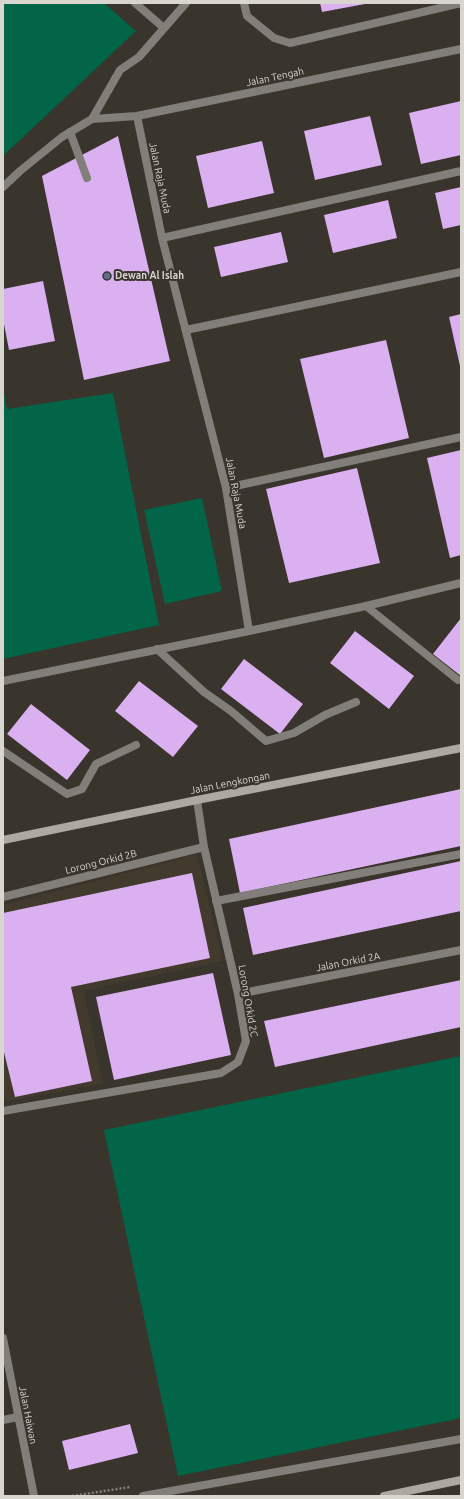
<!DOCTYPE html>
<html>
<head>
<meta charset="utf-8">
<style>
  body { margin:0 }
  #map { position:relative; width:464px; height:1499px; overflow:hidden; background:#39342c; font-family:Ubuntu,sans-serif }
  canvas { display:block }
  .frame { position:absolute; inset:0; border:4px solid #d9d6d0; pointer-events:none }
</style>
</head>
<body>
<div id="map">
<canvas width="464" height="1499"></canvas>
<div class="frame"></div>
</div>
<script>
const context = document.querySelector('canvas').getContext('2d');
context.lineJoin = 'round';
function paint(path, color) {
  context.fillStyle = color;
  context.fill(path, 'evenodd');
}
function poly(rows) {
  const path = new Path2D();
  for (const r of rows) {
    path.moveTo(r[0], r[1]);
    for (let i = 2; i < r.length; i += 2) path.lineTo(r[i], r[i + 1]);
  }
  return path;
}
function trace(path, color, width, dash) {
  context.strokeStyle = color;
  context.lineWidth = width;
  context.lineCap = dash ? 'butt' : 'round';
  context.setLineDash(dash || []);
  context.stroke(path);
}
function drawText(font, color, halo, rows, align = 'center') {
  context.font = font + ' Ubuntu,sans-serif';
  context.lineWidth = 4;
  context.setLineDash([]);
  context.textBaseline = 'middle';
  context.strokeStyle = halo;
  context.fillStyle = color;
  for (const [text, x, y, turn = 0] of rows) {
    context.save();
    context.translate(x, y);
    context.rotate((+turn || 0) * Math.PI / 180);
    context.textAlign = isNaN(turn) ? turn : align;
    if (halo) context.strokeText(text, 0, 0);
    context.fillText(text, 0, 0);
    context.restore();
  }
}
paint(poly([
  [197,854,223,961,84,991,103,1084,3,1102,3,905]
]), '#423a2c');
paint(poly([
  [3,3,104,3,136,31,3,156],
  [3,387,7,409,113,393,159,625,3,659],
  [202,498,222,591,165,604,144,510],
  [461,1056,461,1418,178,1476,104,1130]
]), '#026547');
paint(poly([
  [320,3,365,3,365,4,322,12],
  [461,101,461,155,421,164,409,113],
  [370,116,382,165,315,180,304,131],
  [118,136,170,361,84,380,42,176],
  [262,141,274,193,208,208,196,156],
  [461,187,461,225,443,229,435,193],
  [388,200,397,238,333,253,324,215],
  [281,232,288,262,221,277,214,247],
  [43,281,55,341,9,350,3,319,3,289],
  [461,314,461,366,460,366,449,317],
  [386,340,409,438,324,458,300,359],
  [461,450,461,555,450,558,427,458],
  [357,468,380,563,289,583,266,489],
  [461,618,461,676,433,654],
  [355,631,414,676,389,709,330,663],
  [244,659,303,704,280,734,221,689],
  [139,681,198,726,173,757,115,711],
  [31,704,90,750,67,780,7,734],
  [461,789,461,846,240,893,229,839],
  [461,861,461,911,253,955,243,908],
  [192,873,210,958,71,987,92,1081,15,1097,3,1048,3,913],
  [213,973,231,1055,114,1080,96,997],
  [461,980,461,1027,275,1067,264,1021],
  [130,1424,138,1453,69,1470,62,1441]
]), '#dbb0f1');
trace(poly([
  [72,1496,130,1487]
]), '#86827b', 2.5, [2, 2]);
trace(poly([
  [70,132,87,178],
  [366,606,458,680],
  [157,649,204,692,231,711,266,741,294,733,325,715,356,702],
  [3,751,67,794,82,789,96,764,136,745],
  [216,901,461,854],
  [3,1420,18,1417]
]), '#827f7b', 8);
trace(poly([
  [135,3,164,28],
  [244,3,247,16,274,38,290,43,461,3],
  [92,119,120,70,139,57,186,3],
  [3,187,20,171,62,137,92,119,137,116,461,49],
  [162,238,461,171],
  [186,330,461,272],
  [226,488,461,437],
  [249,631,366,606,461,583],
  [3,681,249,631,226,488,162,238,137,116],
  [3,897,204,847],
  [238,994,461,950],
  [3,1111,221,1073,238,1062,246,1041,238,994,204,847,197,800],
  [3,1338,34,1496],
  [143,1496,461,1439]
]), '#827f7b', 8);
trace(poly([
  [3,840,197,800,461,748],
  [384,1496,461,1480]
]), '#ada8a2', 8);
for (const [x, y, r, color] of [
  [107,276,4,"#5c6f8a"]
]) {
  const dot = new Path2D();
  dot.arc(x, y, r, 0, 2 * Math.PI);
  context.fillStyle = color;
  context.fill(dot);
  trace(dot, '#39342c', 1.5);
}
drawText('10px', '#d9d6d0', '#39342c', [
  ["Jalan Tengah",275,77,-12],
  ["Jalan Raja Muda",160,178,78],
  ["Jalan Raja Muda",236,493,79],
  ["Jalan Lengkongan",230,783,-11],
  ["Lorong Orkid 2B",101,862,-14],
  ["Jalan Orkid 2A",348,962,-11],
  ["Lorong Orkid 2C",248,1001,80],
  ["Jalan Haiwan",28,1415,79]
]);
drawText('bold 10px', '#d9d6d0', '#39342c', [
  ["Dewan Al Islah",115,276]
], 'left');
</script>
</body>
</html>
